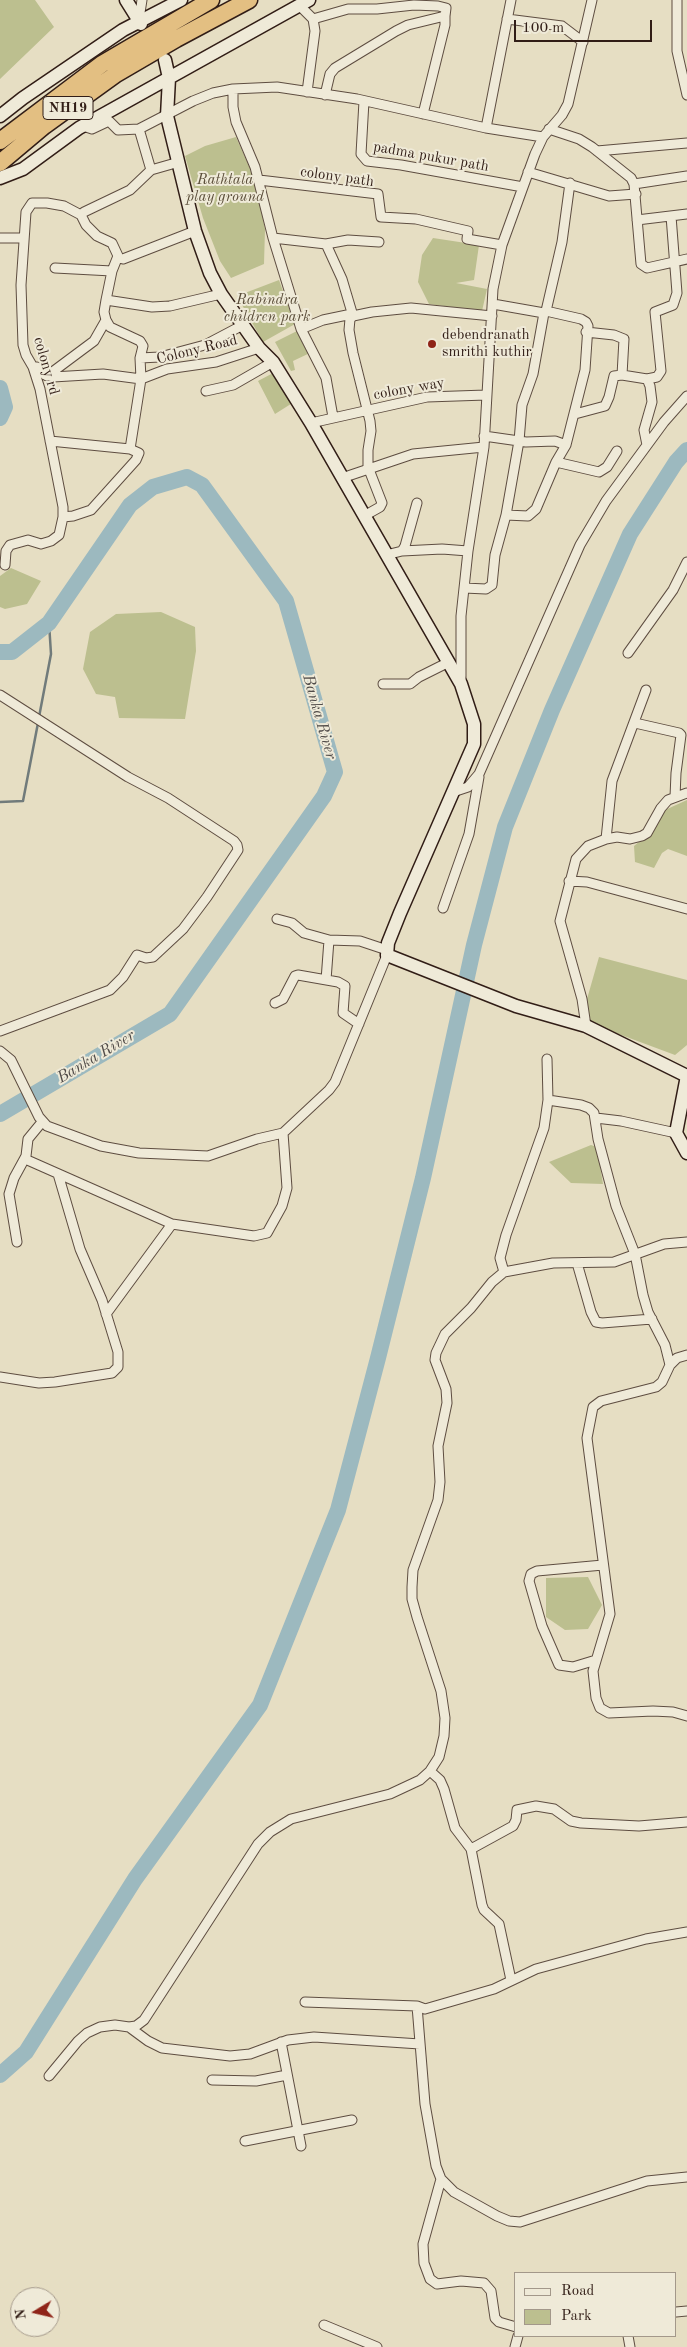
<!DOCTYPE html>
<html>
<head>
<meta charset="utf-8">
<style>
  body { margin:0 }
  #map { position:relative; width:687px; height:2347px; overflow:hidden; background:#e6dec3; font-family:"Old Standard TT",serif }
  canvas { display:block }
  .legend { position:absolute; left:514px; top:2272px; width:162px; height:65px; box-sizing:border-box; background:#efead8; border:1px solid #a3988a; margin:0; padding:6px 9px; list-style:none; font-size:15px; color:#311d16 }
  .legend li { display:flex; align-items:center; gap:10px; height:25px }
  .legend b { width:25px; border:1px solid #a3988a }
  .north { position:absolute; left:10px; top:2287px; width:50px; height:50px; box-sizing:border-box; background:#efead8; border:1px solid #a3988a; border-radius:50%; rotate:261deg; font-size:14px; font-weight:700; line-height:20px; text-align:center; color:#311d16 }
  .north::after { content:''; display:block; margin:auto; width:18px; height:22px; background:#8f2418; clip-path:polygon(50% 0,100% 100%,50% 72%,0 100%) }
  .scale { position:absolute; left:514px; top:20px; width:138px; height:22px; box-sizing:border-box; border:2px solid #311d16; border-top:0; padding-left:6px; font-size:15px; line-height:18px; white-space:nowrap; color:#311d16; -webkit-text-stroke:4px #efead8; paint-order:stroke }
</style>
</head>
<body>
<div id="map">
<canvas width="687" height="2347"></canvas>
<ul class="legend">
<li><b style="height:6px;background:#efead8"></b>Road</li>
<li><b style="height:14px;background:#bcbf8f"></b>Park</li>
</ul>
<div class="north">N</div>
<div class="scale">100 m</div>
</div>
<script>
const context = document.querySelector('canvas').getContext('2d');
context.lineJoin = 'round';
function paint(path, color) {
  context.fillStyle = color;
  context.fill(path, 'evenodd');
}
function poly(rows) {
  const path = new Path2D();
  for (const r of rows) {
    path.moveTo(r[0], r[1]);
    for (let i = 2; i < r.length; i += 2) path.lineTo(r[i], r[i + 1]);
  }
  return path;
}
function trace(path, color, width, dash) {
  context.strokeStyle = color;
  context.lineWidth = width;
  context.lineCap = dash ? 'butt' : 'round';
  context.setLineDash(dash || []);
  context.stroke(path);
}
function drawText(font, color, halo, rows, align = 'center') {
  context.font = font + ' "Old Standard TT",serif';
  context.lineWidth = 4;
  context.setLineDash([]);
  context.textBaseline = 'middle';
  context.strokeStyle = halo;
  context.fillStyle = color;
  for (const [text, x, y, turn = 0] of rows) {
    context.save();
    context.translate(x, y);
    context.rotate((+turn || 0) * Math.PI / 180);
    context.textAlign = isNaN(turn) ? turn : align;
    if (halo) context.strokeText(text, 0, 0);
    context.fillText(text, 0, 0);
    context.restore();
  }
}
paint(poly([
  [0,0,35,0,54,27,0,79],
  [236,137,253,175,259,201,265,229,264,264,231,278,220,261,203,218,185,156,205,146],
  [433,238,479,245,474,280,456,283,487,289,482,311,429,304,418,282,422,255],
  [279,280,295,324,263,342,237,296],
  [301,329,312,352,293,361,295,370,291,371,275,342],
  [277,371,294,402,275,414,258,381],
  [11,568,41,581,27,604,5,609,0,607,0,576],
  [161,612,195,627,196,651,185,719,119,718,115,697,96,694,83,669,90,632,116,614],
  [687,800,687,856,668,849,662,853,654,868,635,862,634,846,647,835,665,810],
  [599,957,687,980,687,1045,675,1055,581,1020],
  [591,1145,597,1147,603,1184,571,1183,549,1162],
  [588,1577,602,1605,588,1629,565,1630,546,1617,546,1578]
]), '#bcbf8f');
trace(poly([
  [39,717,51,654,49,623],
  [0,802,23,801,38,723]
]), '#717b7b', 2.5);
trace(poly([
  [0,388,5,407,0,418],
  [0,652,12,652,49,623,130,505,153,487,187,477,202,485,286,601,335,772,324,796,170,1014,0,1114],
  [0,2075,26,2052,135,1879,260,1705,338,1510,378,1358,423,1178,474,945,505,827,552,710,630,534,676,462,687,450]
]), '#9cb9bf', 16);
const street = poly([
  [677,0,677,51,687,95],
  [300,6,313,19,315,31,307,92],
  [139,19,142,0],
  [313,19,348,9,377,9,414,5,438,6,446,8,445,16],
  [507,19,562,26,583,42],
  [233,89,233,107,236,122,255,167,273,238,301,329],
  [325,95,330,74,335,68,396,31,408,25,445,16,445,25,423,114],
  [364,101,361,154,367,161,401,165,523,187],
  [83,126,92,129,109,121,118,130,139,129],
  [486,128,511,0],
  [549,129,579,139,592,147,631,178,634,184],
  [597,151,687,143],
  [179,162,151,170,139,129,193,101,213,93,233,89,277,87,357,99,486,128,543,137],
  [151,170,130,190,84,212,81,215,86,225,97,236,112,243,119,258,123,259,195,231],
  [528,172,609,196,636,194],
  [687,176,634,184,641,264,647,268,687,259],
  [259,180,378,194,381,217,416,219,468,231,467,239,502,245],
  [637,220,687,214],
  [0,238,24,238],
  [273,238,326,244,342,279,353,316],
  [326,244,348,240,379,242],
  [55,268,112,271],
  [106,300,112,271,118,256],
  [493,304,544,313,546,311,562,242,570,183],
  [350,319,353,316,372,312,411,308,492,316],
  [586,332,614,335,624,339,622,375],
  [140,358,160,357,205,345,243,325],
  [33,367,37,367,45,375,53,377,103,374,141,379,140,358,143,346,140,341,110,327,106,320,104,312,106,300,152,307,170,306,221,294],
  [47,376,94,341,106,320],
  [647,379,657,377,661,371,655,312,673,305,677,293,671,216],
  [206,391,233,385,273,362],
  [575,414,605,406,609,397,614,376,622,375,647,379,650,386,652,402,644,430,647,445],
  [333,417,326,378,301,329,323,320,347,315,350,319,349,330,353,353,370,421,371,431,368,450,368,467,382,503,380,507,364,516],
  [311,423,427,397,486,395],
  [484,436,526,442,555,441,566,445],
  [50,441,130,449,139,453,136,460,91,510,73,516,63,517],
  [130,449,141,379,167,369,216,362,259,348],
  [556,462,599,472,607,467,617,451],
  [342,478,413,454,484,447],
  [506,515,528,516,536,509,556,462,566,445,585,370,588,326,586,322,581,319,546,311],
  [402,551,442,549,468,551],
  [386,555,402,551,405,546,417,503],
  [5,565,6,551,10,545,28,540,41,544,51,541,59,535,63,517,63,507,40,389,33,367,26,355,23,345,21,285,26,212,32,203,47,203,64,206,81,215],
  [464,588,486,589,492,585,495,555,506,515,519,441,522,405,533,374,544,313],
  [628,653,673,590,687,562],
  [461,683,461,616,468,551,484,447,493,289,502,245,535,154,543,137,562,115,568,104,592,0],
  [383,684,410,684,419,677,449,662],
  [0,695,128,777,168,798,234,841,237,845,238,850,207,897,183,929,153,957,146,958,137,955,123,977,110,990,0,1031],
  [635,723,679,733,681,735,676,773,675,797],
  [453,792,468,787,479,774,580,545,606,501,664,422,687,396],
  [606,839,612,781,646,690],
  [569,881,587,882,687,909],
  [443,908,469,834,479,777],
  [277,919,292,923,304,933,329,940,326,980],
  [329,940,360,941,387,950],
  [275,1003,283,999,295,976,298,975,338,982,345,986,343,1013,359,1024],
  [586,1026,582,999,560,921,576,859,588,846,606,839,617,837,630,839,642,836,647,833,661,808,668,800,687,793],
  [0,1051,11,1060,39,1117,47,1126,101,1146,139,1153,208,1156,257,1139,283,1133],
  [548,1100,581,1105,589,1108,594,1113,598,1139,616,1206,635,1254,643,1295,648,1312,665,1345,670,1365],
  [596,1118,621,1121,676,1133],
  [25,1159,172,1224,254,1236,267,1233,282,1206,287,1188,283,1133,329,1090,335,1082,387,955],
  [17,1242,9,1194,14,1178,26,1156,28,1139,42,1122],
  [577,1263,591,1312,596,1322,602,1323,652,1319],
  [504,1272,500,1258,506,1235,544,1128,548,1100,547,1059],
  [106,1314,172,1224],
  [687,1355,677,1358,670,1365,662,1382,656,1387,601,1401,593,1407,587,1438,610,1614,593,1671,596,1698,600,1708,609,1713,653,1711,673,1712,687,1716],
  [0,1377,39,1383,55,1382,112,1373,118,1367,118,1352,102,1300,80,1249,58,1174],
  [596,1660,573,1667,559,1665,542,1626,529,1581,531,1574,537,1571,603,1565],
  [430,1771,440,1780,444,1789,455,1828,471,1849,482,1905,484,1910,499,1924,511,1980],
  [471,1849,513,1826,516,1820,517,1810,536,1806,554,1809,571,1821,581,1823,639,1826,687,1822],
  [305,2002,417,2006,425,2009,494,1989,536,1969,646,1939,687,1932],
  [417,2006,425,2104,436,2166,441,2179,454,2192,497,2216,509,2221,520,2222,647,2181,687,2177],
  [129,2027,148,2041,162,2048,230,2056,250,2054,288,2040,314,2037,420,2044],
  [281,2042,301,2146],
  [49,2076,78,2041,87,2033,100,2027,115,2025,129,2027,136,2026,144,2020,258,1844,270,1832,291,1819,390,1794,420,1780,430,1771,439,1757,444,1736,445,1718,441,1691,417,1617,412,1599,412,1587,413,1570,438,1500,440,1482,438,1446,447,1403,446,1389,435,1360,436,1353,445,1334,471,1308,492,1282,504,1272,553,1263,614,1262,664,1244,687,1242],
  [212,2080,256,2081,287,2075],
  [245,2141,352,2120],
  [441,2179,423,2244,424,2263,430,2279,437,2284,461,2281,484,2283,491,2291,495,2318,499,2322,516,2327],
  [676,2312,687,2311],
  [324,2325,377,2347],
  [628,2336,630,2347],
  [515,2347,518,2336]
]);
const secondary = poly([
  [126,0,141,24],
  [165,60,169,78,167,116,195,231,210,273,221,294,259,348,273,362,311,423,461,684,474,724,474,744,400,913,388,943,387,955,516,1006,586,1026,687,1076,676,1133,687,1153],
  [0,116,23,98,123,30,181,0],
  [0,178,23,169,79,128,309,0]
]);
const highway = poly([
  [0,141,102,64,211,0],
  [0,163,44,126,116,74,176,39,249,0]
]);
trace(street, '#5e4d41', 11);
trace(secondary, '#311d16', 15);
trace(highway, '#311d16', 19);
trace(street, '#efead8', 9);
trace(secondary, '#efead8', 12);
trace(highway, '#e3bf82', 16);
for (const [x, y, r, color] of [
  [432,344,5,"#8f2418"]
]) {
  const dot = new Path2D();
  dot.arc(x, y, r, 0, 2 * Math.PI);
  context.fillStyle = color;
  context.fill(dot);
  trace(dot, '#efead8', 2);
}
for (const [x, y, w] of [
  [68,108,50]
]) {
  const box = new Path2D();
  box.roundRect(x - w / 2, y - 11.5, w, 23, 4);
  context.fillStyle = '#efead8';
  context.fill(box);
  trace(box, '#311d16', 1);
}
drawText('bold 14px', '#311d16', null, [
  ["NH19",68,108]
]);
drawText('15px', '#311d16', '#efead8', [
  ["padma pukur path",431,157,10],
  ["colony path",337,177,8],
  ["Colony Road",197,350,-14],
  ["colony rd",46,366,74],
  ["colony way",409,389,-10]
]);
drawText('italic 15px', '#5b4e3a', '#efead8', [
  ["Rathtala",225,180],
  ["play ground",225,197],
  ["Rabindra",267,300],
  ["children park",267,317]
]);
drawText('15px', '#311d16', '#efead8', [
  ["debendranath",442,335],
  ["smrithi kuthir",442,352]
], 'left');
drawText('italic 16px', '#514c49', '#efead8', [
  ["Banka River",319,717,74],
  ["Banka River",96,1057,-31]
]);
</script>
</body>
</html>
